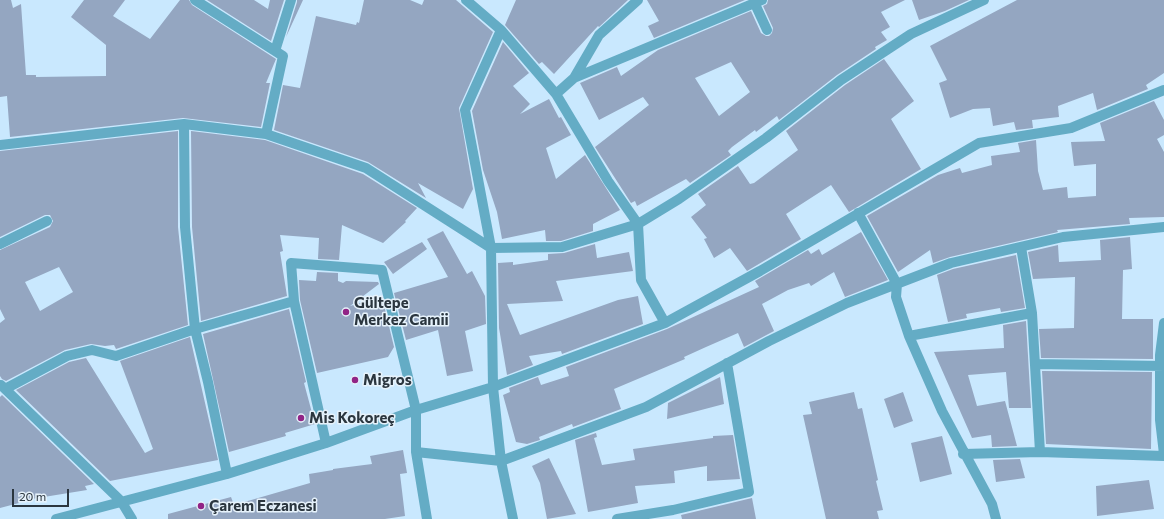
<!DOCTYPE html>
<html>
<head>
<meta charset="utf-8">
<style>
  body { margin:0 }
  #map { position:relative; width:1164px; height:519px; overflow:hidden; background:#c9e8fe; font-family:Commissioner,sans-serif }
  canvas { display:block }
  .scale { position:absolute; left:12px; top:489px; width:57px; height:18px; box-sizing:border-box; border:2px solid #2b363f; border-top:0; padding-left:5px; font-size:12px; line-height:14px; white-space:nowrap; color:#2b363f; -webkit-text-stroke:3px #e6f2fb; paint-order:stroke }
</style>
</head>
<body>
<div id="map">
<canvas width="1164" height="519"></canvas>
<div class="scale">20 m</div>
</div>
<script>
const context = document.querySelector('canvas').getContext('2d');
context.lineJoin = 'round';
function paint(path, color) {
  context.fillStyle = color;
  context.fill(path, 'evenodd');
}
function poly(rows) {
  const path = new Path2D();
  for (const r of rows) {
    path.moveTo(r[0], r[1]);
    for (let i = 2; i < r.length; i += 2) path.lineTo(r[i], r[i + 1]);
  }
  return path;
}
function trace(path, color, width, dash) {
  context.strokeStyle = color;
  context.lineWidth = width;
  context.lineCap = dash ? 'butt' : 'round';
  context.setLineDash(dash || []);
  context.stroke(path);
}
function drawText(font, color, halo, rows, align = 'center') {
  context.font = font + ' Commissioner,sans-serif';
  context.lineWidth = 3;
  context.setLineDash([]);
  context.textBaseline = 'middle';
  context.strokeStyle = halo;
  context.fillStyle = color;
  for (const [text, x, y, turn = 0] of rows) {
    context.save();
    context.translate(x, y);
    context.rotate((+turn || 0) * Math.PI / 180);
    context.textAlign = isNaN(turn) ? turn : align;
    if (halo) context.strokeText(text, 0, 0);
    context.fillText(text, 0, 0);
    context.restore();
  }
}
paint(poly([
  [0,0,11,0,13,8,21,4,26,75,36,75,36,77,106,76,106,45,71,17,84,0,125,0,113,16,150,39,180,0,189,0,192,5,276,59,266,83,270,83,261,127,183,118,10,137,7,96,0,97],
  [207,0,254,0,268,9,270,0,284,0,271,41],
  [297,0,303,0,286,37,297,2],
  [364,0,410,0,422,5,424,0,456,0,493,32,459,108,473,189,463,209,418,183,426,198,368,162,274,130,283,85,300,88,316,16,356,25,357,22,359,23],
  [516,0,628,0,599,27,598,26,554,74,542,62,539,64,505,25],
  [647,0,745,0,654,38,648,26,659,21],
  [768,0,905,0,881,12,890,27,881,32,887,40,875,47,876,49,837,75,779,120,777,116,756,132,755,130,732,147,728,151,731,155,690,183,686,179,637,206,635,201,631,203,595,147,649,105,643,97,599,120,580,83,617,67,621,76,658,50,751,11,761,33,766,36,769,36,772,33,773,28,763,6,767,4],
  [731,62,750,92,719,116,695,78],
  [912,0,969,0,945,11,919,20],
  [1017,0,1164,0,1164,73,1146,85,1148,89,1097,110,1093,93,1058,106,1059,117,1032,120,1033,128,1016,130,1014,122,993,126,990,108,973,109,950,118,939,83,947,80,930,46],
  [503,42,529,73,513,86,530,104,520,114,549,99,559,118,561,117,571,135,546,148,556,179,585,155,620,210,593,224,593,231,561,241,546,241,545,230,502,239,497,212,483,170,472,111],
  [884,59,914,101,891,119,921,169,849,212,831,185,786,214,801,239,747,271,730,248,714,258,704,239,707,238,691,217,706,205,698,194,738,166,750,184,754,183,798,150,786,131,845,85],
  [1154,101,1164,120,1164,135,1157,139,1164,152,1164,217,1129,218,1130,224,1057,230,1058,232,950,257,933,263,930,250,898,272,867,216,938,175,960,168,962,173,992,165,991,156,1020,152,1018,143,1036,140,1038,171,1043,190,1067,187,1068,198,1096,196,1096,164,1074,166,1071,142,1105,141,1100,123],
  [178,131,178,227,188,325,116,349,114,345,105,346,91,344,65,350,6,381,2,379,0,376,0,323,5,319,0,309,0,250,50,227,53,221,50,215,45,215,0,237,0,151],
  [59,267,73,292,40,311,25,282],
  [191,131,265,140,363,174,417,208,405,221,406,222,383,243,342,225,339,260,318,259,319,238,280,235,283,251,280,252,287,296,201,321,192,227],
  [443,231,467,274,472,271,485,296,486,324,465,331,473,371,447,376,438,330,406,340,394,293,448,277,427,239],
  [861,232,888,280,845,297,834,272,811,286,809,283,788,290,762,304,774,331,744,347,738,333,706,347,684,357,685,359,614,389,621,409,573,427,572,424,539,437,540,440,527,444,516,442,503,395,510,392,509,388,538,377,541,385,569,376,566,367,667,329,759,287,755,281,808,250,811,254,819,249,822,255],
  [1130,237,1132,269,1123,270,1122,319,1153,319,1153,359,1041,358,1039,329,1074,328,1075,277,1033,279,1028,252,1058,245,1059,262,1101,260,1100,240],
  [422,242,427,249,393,274,384,262],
  [595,244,597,258,629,252,633,271,556,281,563,301,507,304,520,335,618,300,638,296,643,324,562,354,561,351,529,356,533,365,507,375,499,328,498,263,513,262,513,265,548,260,548,254,564,253],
  [1016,255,1025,308,1001,312,1000,308,966,314,967,318,948,322,937,275,953,269],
  [317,272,338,273,338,281,343,283,346,281,378,282,379,284,350,306,382,297,394,347,388,357,317,373,300,300,299,280,316,281],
  [289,309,306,382,304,383,315,424,285,433,286,436,229,452,203,334],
  [1026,321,1031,408,1009,408,1006,372,968,375,977,406,1005,401,1017,446,992,447,991,435,972,438,934,352,1004,348,1003,325],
  [190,337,218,460,110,481,16,390,69,362,86,358,145,453,153,449,120,361],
  [1042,371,1152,372,1151,449,1046,444],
  [720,377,724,404,667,419,668,403],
  [854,392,858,409,862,408,878,480,876,481,883,510,877,511,879,519,826,519,803,415,812,414,809,402],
  [903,392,913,421,894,428,884,399],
  [2,395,94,484,85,486,87,490,19,501,19,503,0,508,0,397],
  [596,433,597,437,594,438,602,465,635,460,633,449,713,438,713,436,733,435,740,479,707,481,707,466,674,471,675,483,635,486,638,503,588,512,575,440],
  [942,436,952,474,920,482,911,443],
  [403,450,407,473,400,474,405,516,385,519,168,519,168,514,231,497,234,505,310,483,309,474,333,470,333,469,372,464,370,456],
  [549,458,576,514,547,519,540,483,532,466],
  [1020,459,1025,478,996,482,993,460],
  [1149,480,1154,509,1097,516,1096,486],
  [752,498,756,519,682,519,681,515]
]), '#94a6c1');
trace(poly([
  [195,0,283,56,266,134],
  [466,0,501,30,556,94,608,181,638,224,641,280,665,323],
  [755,4,767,30],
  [501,30,465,110,491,248,562,247,638,224,679,199,766,138,841,80,911,34,984,0],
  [275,51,291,0],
  [574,78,599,35,638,0],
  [556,94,574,78,762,0],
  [184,124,185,227,195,329,208,382,227,474],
  [0,145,184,124,266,134,366,168,491,248,493,387,501,461,513,519],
  [858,213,897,284,896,297,909,336,942,411,992,504,996,519],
  [0,244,47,221],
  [294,301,291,263,382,270,416,410,416,452,501,461,646,407,769,341,847,303,951,263,1063,237,1164,227],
  [1164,323,1160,355,1160,420,1164,454],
  [909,336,1032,313],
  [1035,364,1164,366],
  [1,385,121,501,132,519],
  [5,389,67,356,92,350,116,356,195,329,294,301,326,443],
  [416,452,427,519],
  [1040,452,1164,456],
  [963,454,1040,452,1032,313,1021,247],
  [56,519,227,474,326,443,416,410,493,387,665,323,760,271,979,143,1071,128,1164,90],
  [617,519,673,510,749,492,727,363]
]), '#64acc5', 10);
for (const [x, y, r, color] of [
  [346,312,4,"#912486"],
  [355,380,4,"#912486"],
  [301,418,4,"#912486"],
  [201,506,4,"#912486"]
]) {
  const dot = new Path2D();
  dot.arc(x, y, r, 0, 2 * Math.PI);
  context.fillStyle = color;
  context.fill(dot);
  trace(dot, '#e6f2fb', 1.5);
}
drawText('bold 15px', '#2b363f', '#e6f2fb', [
  ["Gültepe",354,303],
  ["Merkez Camii",354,320],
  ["Migros",363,380],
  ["Mis Kokoreç",309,418],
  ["Çarem Eczanesi",209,506]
], 'left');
</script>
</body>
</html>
